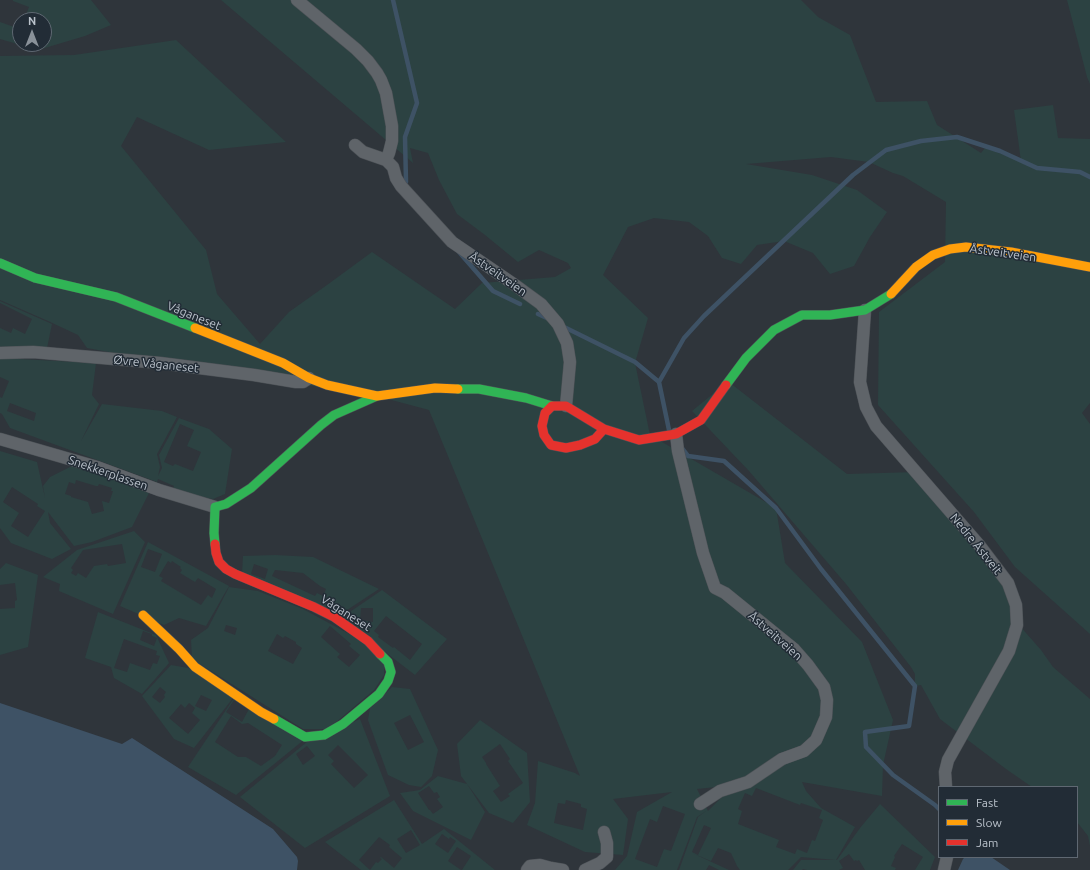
<!DOCTYPE html>
<html>
<head>
<meta charset="utf-8">
<style>
  body { margin:0 }
  #map { position:relative; width:1090px; height:870px; overflow:hidden; background:#2f353b; font-family:Ubuntu,sans-serif }
  canvas { display:block }
  .legend { position:absolute; left:938px; top:786px; width:140px; height:72px; box-sizing:border-box; background:#222c36; border:1px solid #5f6872; margin:0; padding:5px 7px; list-style:none; font-size:12px; color:#bac2cb }
  .legend li { display:flex; align-items:center; gap:8px; height:20px }
  .legend b { width:20px; border:1px solid #5f6872 }
  .north { position:absolute; left:12px; top:12px; width:40px; height:40px; box-sizing:border-box; background:#222c36; border:1px solid #5f6872; border-radius:50%; rotate:0deg; font-size:11px; font-weight:700; line-height:16px; text-align:center; color:#bac2cb }
  .north::after { content:''; display:block; margin:auto; width:14px; height:18px; background:#899199; clip-path:polygon(50% 0,100% 100%,50% 72%,0 100%) }
</style>
</head>
<body>
<div id="map">
<canvas width="1090" height="870"></canvas>
<ul class="legend">
<li><b style="height:5px;background:#30b455"></b>Fast</li>
<li><b style="height:5px;background:#ff9f0a"></b>Slow</li>
<li><b style="height:5px;background:#e5322d"></b>Jam</li>
</ul>
<div class="north">N</div>
</div>
<script>
const context = document.querySelector('canvas').getContext('2d');
context.lineJoin = 'round';
function paint(path, color) {
  context.fillStyle = color;
  context.fill(path, 'evenodd');
}
function poly(rows) {
  const path = new Path2D();
  for (const r of rows) {
    path.moveTo(r[0], r[1]);
    for (let i = 2; i < r.length; i += 2) path.lineTo(r[i], r[i + 1]);
  }
  return path;
}
function trace(path, color, width, dash) {
  context.strokeStyle = color;
  context.lineWidth = width;
  context.lineCap = dash ? 'butt' : 'round';
  context.setLineDash(dash || []);
  context.stroke(path);
}
function drawText(font, color, halo, rows, align = 'center') {
  context.font = font + ' Ubuntu,sans-serif';
  context.lineWidth = 3;
  context.setLineDash([]);
  context.textBaseline = 'middle';
  context.strokeStyle = halo;
  context.fillStyle = color;
  for (const [text, x, y, turn = 0] of rows) {
    context.save();
    context.translate(x, y);
    context.rotate((+turn || 0) * Math.PI / 180);
    context.textAlign = isNaN(turn) ? turn : align;
    if (halo) context.strokeText(text, 0, 0);
    context.fillText(text, 0, 0);
    context.restore();
  }
}
paint(poly([
  [13,0,91,0,111,25,85,36,38,50,0,39,0,22,20,29,20,44,44,44,44,20,24,20,29,7,13,1],
  [221,0,801,0,818,17,850,35,876,102,927,101,937,125,981,153,985,148,1021,161,1014,110,1053,105,1058,138,1090,139,1090,403,1082,413,1090,424,1090,634,1015,567,974,512,878,405,879,312,945,262,946,202,903,176,893,173,869,162,831,157,746,164,812,175,857,190,887,212,870,237,854,266,830,274,813,253,784,241,757,245,741,264,722,258,708,236,689,222,654,218,628,227,603,275,648,318,635,363,650,435,776,508,785,563,862,642,893,720,883,765,882,796,802,782,806,791,821,808,855,827,836,860,801,857,788,870,740,870,737,866,731,853,718,848,711,861,692,853,729,870,719,870,709,865,706,870,679,870,698,817,706,811,697,817,677,870,615,870,627,856,637,812,672,792,613,799,628,819,623,855,585,852,527,825,535,803,538,761,575,773,580,776,429,410,373,395,207,370,87,348,78,335,48,321,0,300,0,56,74,55,176,40,286,142,209,150,137,117,121,146,206,250,217,294,260,344,289,312,327,285,372,252,455,309,482,283,555,277,571,268,568,263,539,250,518,262,485,235,457,214,439,180,428,153,410,148,413,163],
  [755,783,726,793,708,811,697,789],
  [756,788,800,805,801,803,822,810,819,818,823,820,815,841,812,840,807,853,797,849,795,854,776,847,779,840,738,824,742,811,738,809,745,793,752,796],
  [566,800,581,804,581,807,587,809,583,830,554,823,558,803,565,804],
  [663,806,685,814,671,851,664,849,657,867,635,859,650,819,657,822],
  [704,825,711,828,698,855,692,852],
  [1067,0,1090,0,1090,84,1087,77],
  [0,301,52,324,47,348,0,349,0,328,11,333,13,328,25,334,32,319,0,303],
  [0,358,96,363,92,395,99,404,81,441,102,404,162,411,177,417,157,454,160,467,158,476,162,468,159,455,179,418,209,429,232,449,225,494,213,499,172,492,174,486,158,479,157,482,10,428,2,414,0,413,0,397,2,398,9,381,0,377],
  [10,403,36,413,34,421,7,411],
  [180,424,194,430,187,446,201,452,193,471,175,464,173,466,164,462],
  [725,379,847,474,917,472,1008,583,1019,625,1041,650,1053,667,1090,699,1090,846,1088,836,1077,822,1077,787,1032,787,1006,769,940,719,921,685,915,686,915,674,911,667,846,584,749,471,692,411,714,393],
  [0,451,37,462,45,498,43,486,50,477,74,465,149,493,132,527,92,542,74,546,48,512,50,523,71,549,52,559,11,543,0,528],
  [76,480,96,486,98,486,99,484,112,488,111,491,113,491,109,503,102,501,104,511,92,514,88,502,71,497,71,496,65,494,69,482,75,484],
  [12,487,38,504,37,506,45,511,28,537,11,526,19,513,3,502],
  [134,531,145,542,113,614,59,591,60,584,43,577,77,550],
  [122,544,126,563,108,566,107,564,94,566,86,578,78,573,76,576,71,573,73,570,71,568,83,550],
  [148,542,229,586,206,626,179,618,164,625,120,606],
  [148,549,162,554,155,572,141,567],
  [168,561,171,563,172,561,181,567,180,568,182,570,180,573,195,582,198,578,216,589,212,598,208,595,201,605,161,581,163,578,159,576],
  [275,555,313,557,379,589,338,616,242,573,243,556],
  [254,564,268,569,265,579,251,574],
  [275,570,303,573,320,586,326,589,323,596,317,593,315,596,272,576],
  [6,563,38,575,28,647,0,655,0,609,15,608,15,601,17,600,15,583,0,585,0,569],
  [229,587,258,591,303,609,364,642,384,661,384,675,374,690,328,729,303,729,192,659,191,640,208,628],
  [226,625,237,628,235,635,224,631],
  [330,626,351,644,349,646,360,655,349,667,337,657,340,654,321,637],
  [277,634,283,638,285,636,296,642,296,644,302,648,293,664,268,651],
  [382,590,447,639,415,675,341,618],
  [361,608,373,608,373,622,360,620],
  [386,616,422,644,410,660,394,647,393,648,378,637,379,635,374,631],
  [98,612,156,635,169,663,142,694,114,678,111,667,85,658],
  [143,631,152,634,152,636,157,638,154,646,140,640],
  [124,639,157,651,156,655,160,656,157,664,153,663,150,670,130,663,127,672,114,668],
  [171,665,194,669,233,698,194,748,174,739,142,696],
  [160,687,166,692,164,695,165,697,160,703,152,697],
  [201,695,212,700,206,711,195,706],
  [189,703,195,708,192,713,200,720,188,734,169,718,181,704,185,708],
  [392,687,410,689,438,750,432,776,421,787,409,785,388,775,368,720,370,708],
  [410,715,424,742,408,750,394,723],
  [234,698,305,739,236,795,188,767],
  [234,700,249,709,242,722,226,712],
  [231,716,242,724,248,723,282,745,275,756,261,766,246,757,238,757,215,742],
  [360,719,390,796,305,848,240,797,308,741],
  [338,745,368,775,354,788,331,764,334,761,328,755],
  [307,746,315,756,303,765,296,754],
  [480,720,527,753,530,802,513,823,489,813,461,776,457,744],
  [500,744,510,759,508,761,523,783,508,794,510,796,501,802,493,791,500,786,486,764,486,763,482,757],
  [438,776,467,784,485,812,471,840,413,811,400,793,420,790],
  [429,786,434,793,437,792,440,797,437,799,443,807,433,814,430,810,429,810,418,793],
  [394,800,422,844,444,829,495,870,462,870,471,856,457,847,448,861,461,870,361,870,325,842],
  [411,830,420,845,406,853,397,839],
  [442,834,449,839,450,837,456,841,448,853,435,844],
  [379,837,390,845,389,847,402,858,394,868,381,857,380,858,382,859,378,863,376,862,370,870,359,860],
  [880,804,935,857,930,870,915,870,923,857,902,844,894,856,895,857,891,866,896,868,895,870,865,870,859,860,857,861,856,860,854,861,849,854,839,861,843,868,839,870,807,870,803,869,802,870,793,870,801,860,837,860,860,828]
]), '#2c4242');
paint(poly([
  [0,703,122,744,132,738,273,829,297,857,298,861,297,870,0,870],
  [965,857,991,857,1010,870,958,870,963,859]
]), '#3e5265');
trace(poly([
  [393,0,417,103,405,137,406,182],
  [459,252,493,291,520,304],
  [538,314,549,319],
  [562,326,635,362,659,382],
  [670,431,669,430,659,382,684,338,704,316,853,175,886,150,921,141,957,137,1000,151,1037,168,1080,172,1090,177],
  [681,447,688,456,724,461,776,508,821,569,915,686,909,726,865,732,866,747,893,775,935,805,939,809]
]), '#3e5265', 4.5);
const street = poly([
  [297,0,356,49,368,61,377,73,381,80,386,93,392,126,392,141,389,153,386,160],
  [355,145,363,152,386,160,393,167,396,178,401,186,452,242,515,285,541,304,558,324,567,343,570,362,566,406],
  [865,310,860,382,866,407,876,426,980,546,1008,583,1016,605,1017,625,1009,651,948,760,945,772,946,787],
  [0,353,33,352,160,363,254,375,296,382,303,382,309,378],
  [676,434,678,451,703,553,715,588,725,593,794,649,808,665,824,687,827,700,826,717,816,740,804,751,782,759,748,782,720,791,700,804],
  [0,439,97,467,159,490,215,507],
  [527,870,530,866,540,865,551,868,563,870],
  [585,870,600,863,607,857,607,843,604,832],
  [944,870,947,857]
]);
const fast = poly([
  [0,263,35,278,116,297,195,328],
  [726,385,746,358,774,330,802,315,830,315,865,310,891,294],
  [458,389,479,389,526,398,552,406],
  [215,544,214,533,215,507,226,504,251,488,321,425,334,415,377,396],
  [274,719,305,737,324,735,343,724,379,694,388,681,391,672,388,662,380,654]
]);
const slow = poly([
  [891,294,916,267,933,255,950,249,966,247,1011,252,1090,267],
  [195,328,283,363,309,378,327,385,377,396,435,388,458,389],
  [143,615,179,649,195,667,261,712,274,719]
]);
const jam = poly([
  [604,429,595,439,580,445,566,448,551,445,544,435,542,426,545,413,552,406,566,406,604,429,639,440,676,434,701,420,726,385],
  [215,544,216,553,219,562,226,569,235,574,314,607,334,617,368,641,380,654]
]);
trace(street, '#4c5156', 13);
trace(fast, '#4c5156', 10);
trace(slow, '#4c5156', 10);
trace(jam, '#4c5156', 10);
trace(street, '#5f6469', 12);
trace(fast, '#30b455', 9);
trace(slow, '#ff9f0a', 9);
trace(jam, '#e5322d', 9);
drawText('12px', '#bac2cb', '#222c36', [
  ["Åstveitveien",1003,253,8],
  ["Åstveitveien",498,274,35],
  ["Våganeset",194,316,22],
  ["Øvre Våganeset",156,364,6],
  ["Snekkerplassen",108,473,19],
  ["Nedre Åstveit",976,544,51],
  ["Våganeset",346,613,32],
  ["Åstveitveien",775,636,41]
]);
</script>
</body>
</html>
